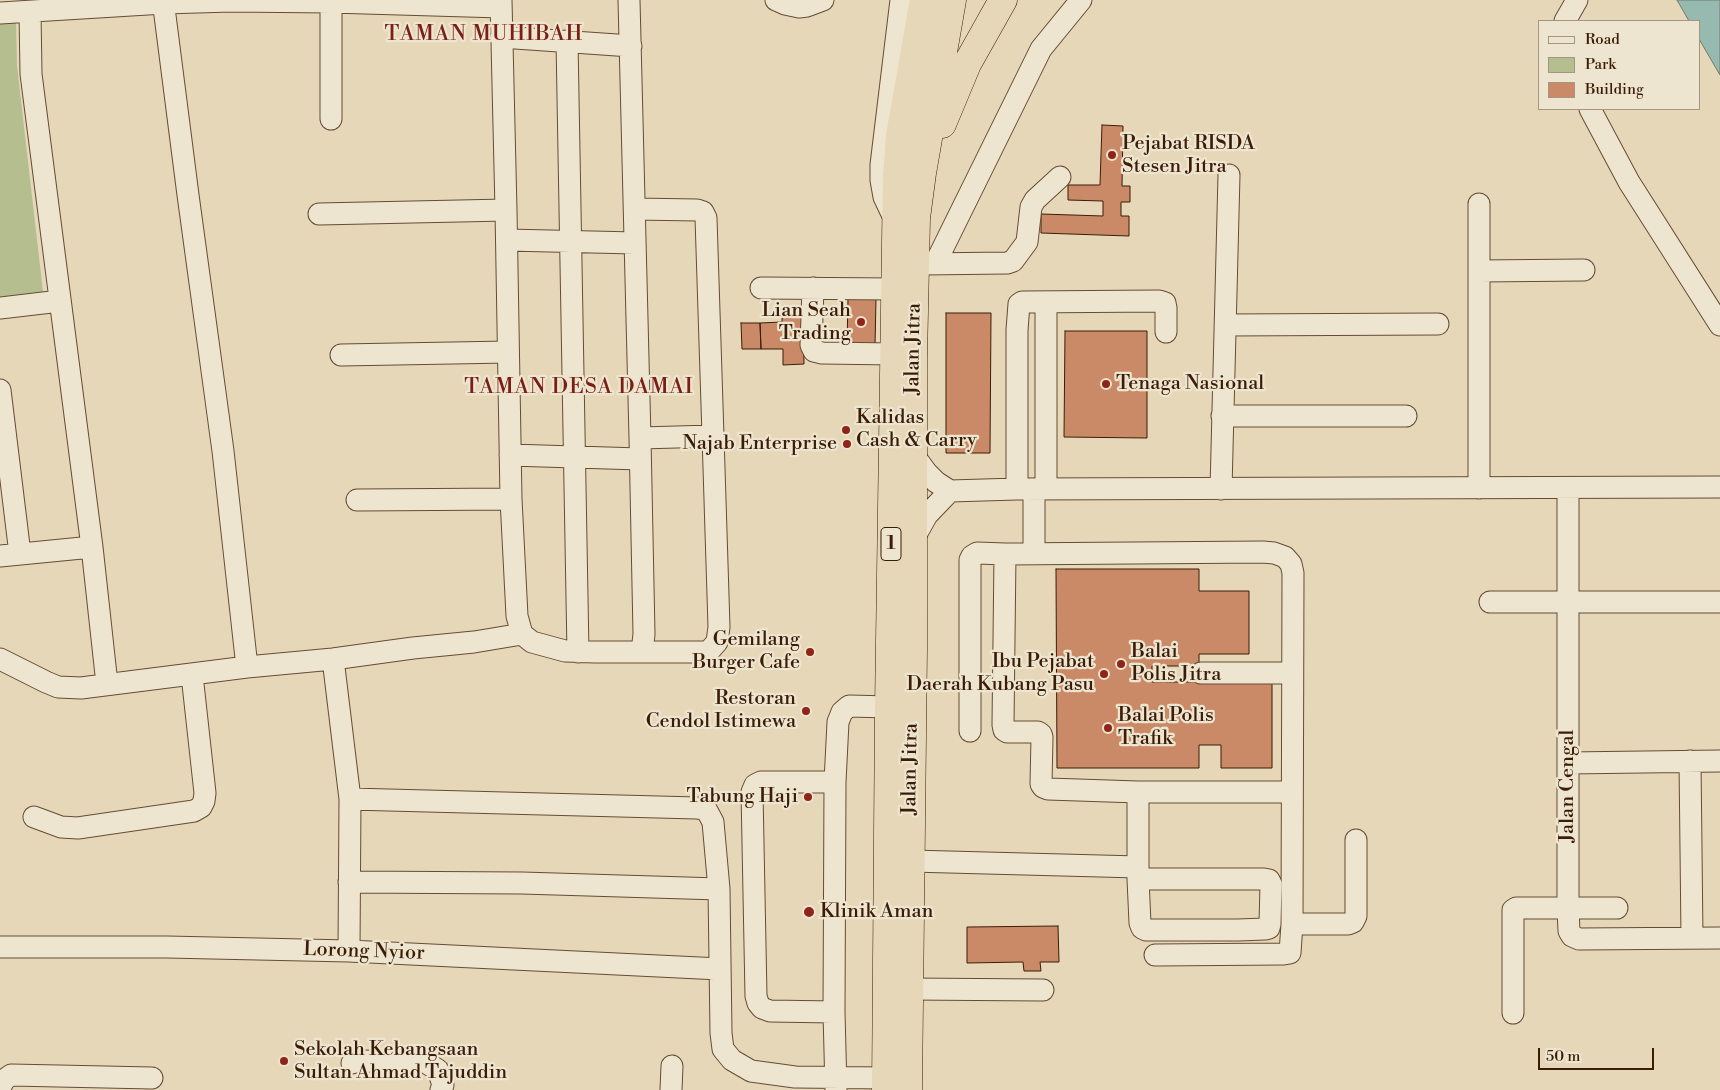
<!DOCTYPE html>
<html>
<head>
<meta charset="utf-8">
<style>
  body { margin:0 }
  #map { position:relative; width:1720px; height:1090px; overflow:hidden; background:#e5d7b7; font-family:"Libre Bodoni",serif }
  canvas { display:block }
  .legend { position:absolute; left:1538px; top:20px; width:162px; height:90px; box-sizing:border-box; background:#eee5d0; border:1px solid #a69580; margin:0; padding:6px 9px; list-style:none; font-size:15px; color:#3b1d07 }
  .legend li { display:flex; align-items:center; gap:10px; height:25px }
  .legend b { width:25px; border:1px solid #a69580 }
  .scale { position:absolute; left:1538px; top:1048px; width:116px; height:22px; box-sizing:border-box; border:2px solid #3b1d07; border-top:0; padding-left:6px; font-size:15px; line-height:18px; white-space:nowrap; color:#3b1d07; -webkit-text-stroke:4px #eee5d0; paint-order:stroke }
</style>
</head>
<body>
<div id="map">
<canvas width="1720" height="1090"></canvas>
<ul class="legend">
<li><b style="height:6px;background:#eee5d0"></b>Road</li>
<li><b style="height:14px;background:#b4be8f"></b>Park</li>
<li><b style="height:14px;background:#ca8a67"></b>Building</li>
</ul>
<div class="scale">50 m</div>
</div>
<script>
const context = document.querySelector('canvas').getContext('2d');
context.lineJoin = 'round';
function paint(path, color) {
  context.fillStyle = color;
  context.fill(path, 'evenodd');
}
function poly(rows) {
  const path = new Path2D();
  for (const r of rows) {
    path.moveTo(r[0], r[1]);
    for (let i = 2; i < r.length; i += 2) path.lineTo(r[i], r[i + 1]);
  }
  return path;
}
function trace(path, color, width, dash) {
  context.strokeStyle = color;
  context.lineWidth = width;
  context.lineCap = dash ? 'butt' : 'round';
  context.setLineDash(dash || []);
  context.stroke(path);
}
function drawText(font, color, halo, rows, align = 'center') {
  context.font = font + ' "Libre Bodoni",serif';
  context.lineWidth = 4.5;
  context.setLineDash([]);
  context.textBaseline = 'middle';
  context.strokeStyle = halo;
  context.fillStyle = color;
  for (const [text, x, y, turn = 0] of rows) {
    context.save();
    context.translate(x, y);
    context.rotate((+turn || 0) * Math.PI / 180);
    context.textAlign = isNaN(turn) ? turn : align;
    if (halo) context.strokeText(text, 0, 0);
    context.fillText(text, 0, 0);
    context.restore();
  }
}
paint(poly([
  [0,22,16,22,17,66,43,292,0,297]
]), '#b4be8f');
const water = poly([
  [1677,0,1720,0,1720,75,1699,39,1699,21,1689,21,1677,0]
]);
paint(water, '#96baaf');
trace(water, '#727b6c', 1);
const building = poly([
  [1102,125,1123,126,1122,186,1130,186,1130,202,1121,202,1121,216,1129,216,1129,236,1041,233,1041,214,1103,216,1103,201,1068,200,1068,185,1100,185,1102,125],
  [848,299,876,299,875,346,847,345,848,299],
  [803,307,804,364,783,365,783,349,761,349,760,323,782,322,782,308,803,307],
  [946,313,991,313,990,453,946,453,946,313],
  [741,323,760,323,761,349,742,349,741,323],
  [1065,331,1147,331,1147,438,1064,437,1065,331],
  [1056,569,1199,569,1199,591,1249,591,1249,654,1199,654,1199,666,1152,666,1152,682,1272,682,1272,768,1221,768,1221,745,1199,745,1199,768,1057,768,1056,569],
  [1058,926,1059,962,1040,962,1041,971,1024,971,1023,962,967,963,967,927,1058,926]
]);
paint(building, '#ca8a67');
trace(building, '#3b1d07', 1);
const minor = poly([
  [163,0,188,195,223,451,247,667],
  [501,0,506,210,511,499,517,616,522,634,532,642,565,651,595,652,642,652,644,634,640,438,629,0],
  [776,0,785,4,799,7,807,6,823,0],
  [30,12,31,74,92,547,107,684],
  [0,13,164,3,231,1,331,2,501,7],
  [1565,21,1577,0],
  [501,37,631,46],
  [567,41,578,652],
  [1590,109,1629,182,1720,325],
  [331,119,331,2],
  [1479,204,1479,488],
  [635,209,697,210,703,212,706,218,713,436],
  [319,214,506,210],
  [894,218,884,197,881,180,881,165,901,0],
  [507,240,635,243],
  [923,264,1007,263,1013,261,1027,242,1031,207,1035,200,1060,177],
  [935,264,1041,49,1081,0],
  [1479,271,1584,270],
  [761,288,895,289],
  [813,288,811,345,814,351,822,353,894,354],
  [0,308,60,301],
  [1226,325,1438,324],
  [341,355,508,352],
  [0,390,20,554],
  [1222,416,1406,416],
  [640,438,713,436,719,627,717,642,710,650,706,652,642,652],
  [913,454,927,473,936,482,950,491,1017,489,1720,487],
  [510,455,640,459],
  [1568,488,1568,909,1569,931,1572,936,1579,939,1720,938],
  [1017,489,1017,330,1019,304,1022,302,1159,301,1165,303,1166,308,1166,332],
  [1034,489,1034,554],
  [1046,489,1046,302],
  [1221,489,1229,175],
  [357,500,511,499],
  [913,540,927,515,950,491],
  [1005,554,1003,725,1004,730,1007,732,1038,732,1041,734,1042,737,1041,784,1043,787,1048,789,1138,792,1292,792],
  [0,556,92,547],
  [1490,602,1720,602],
  [0,659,46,682,58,687,81,688,247,667,333,659,413,648,474,642,522,634],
  [333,659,350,799,349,951],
  [1201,673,1292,673],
  [970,731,970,560,972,556,977,553,1005,554,1263,552,1274,553,1285,557,1291,564,1293,573,1292,924,1290,953,1284,954,1155,955],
  [1690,761,1692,938],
  [1568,763,1720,761],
  [1138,792,1138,879,1140,923,1142,928,1146,930,1238,930,1265,929,1269,928,1270,924,1271,884,1269,880,1264,879,1138,879],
  [350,799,697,808,706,809,713,822,719,889,721,1033,723,1049,732,1060,751,1071,795,1077,886,1078],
  [34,817,61,827,78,828,194,811,201,807,204,801,205,793,192,675],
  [911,861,1138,867],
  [349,882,522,883,719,889],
  [1292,924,1348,924,1353,922,1356,916,1356,840],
  [0,947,167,947,349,951,720,969],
  [909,989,1043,990],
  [834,1012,770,1011,762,1008,758,1003,756,996,752,792,755,785,761,782,835,782],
  [1513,1013,1513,910,1516,908,1617,908],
  [352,1063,359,1061,425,1062,438,1070,443,1085,441,1090],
  [0,1088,4,1080,11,1075,152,1078],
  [671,1090,672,1066],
  [836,1090,834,1012,835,782,838,722,842,712,849,706,889,707]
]);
const highway = poly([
  [942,124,967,64,1003,0],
  [886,1090,889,707,897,176,900,136,924,0],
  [908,1090,913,648,913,358,916,218,922,173,952,0]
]);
trace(minor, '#664c33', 23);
trace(highway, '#3b1d07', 29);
trace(minor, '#eee5d0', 21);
trace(highway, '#e5d7b7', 28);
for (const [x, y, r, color] of [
  [1112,155,5,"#8f2418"],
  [861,322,5,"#8f2418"],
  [1106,384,5,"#8f2418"],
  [846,430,5,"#8f2418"],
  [847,444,5,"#8f2418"],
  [810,652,5,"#8f2418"],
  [1121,664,5,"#8f2418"],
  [1104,674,5,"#8f2418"],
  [806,711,5,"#8f2418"],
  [1108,728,5,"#8f2418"],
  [808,797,5,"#8f2418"],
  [809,912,6,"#8f2418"],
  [284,1061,5,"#8f2418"]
]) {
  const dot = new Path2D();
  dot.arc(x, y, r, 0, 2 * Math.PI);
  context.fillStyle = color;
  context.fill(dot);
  trace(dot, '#eee5d0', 2);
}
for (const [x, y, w] of [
  [891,544,20]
]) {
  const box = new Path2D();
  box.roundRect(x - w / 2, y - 16.5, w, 33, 4);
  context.fillStyle = '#eee5d0';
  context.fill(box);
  trace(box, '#3b1d07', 1);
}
drawText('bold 19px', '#3b1d07', null, [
  ["1",891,544]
]);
drawText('20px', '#3b1d07', '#eee5d0', [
  ["Pejabat RISDA",1122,144],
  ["Stesen Jitra",1122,167],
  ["Lian Seah",851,311,"right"],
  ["Trading",851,334,"right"],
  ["Tenaga Nasional",1116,384],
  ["Kalidas",856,418],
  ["Cash & Carry",856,441],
  ["Najab Enterprise",837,444,"right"],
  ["Gemilang",800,640,"right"],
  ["Burger Cafe",800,663,"right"],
  ["Balai",1131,652],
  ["Polis Jitra",1131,675],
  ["Ibu Pejabat",1094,662,"right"],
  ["Daerah Kubang Pasu",1094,685,"right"],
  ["Restoran",796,699,"right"],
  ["Cendol Istimewa",796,722,"right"],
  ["Balai Polis",1118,716],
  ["Trafik",1118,739],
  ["Tabung Haji",798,797,"right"],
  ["Klinik Aman",820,912],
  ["Sekolah Kebangsaan",294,1050],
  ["Sultan Ahmad Tajuddin",294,1073]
], 'left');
drawText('20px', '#3b1d07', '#eee5d0', [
  ["Jalan Jitra",914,349,-89],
  ["Jalan Jitra",911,769,-89],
  ["Jalan Cengal",1568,786,-90],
  ["Lorong Nyior",364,952,2]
]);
context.letterSpacing = '1px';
drawText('21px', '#7a1f14', '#eee5d0', [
  ["TAMAN MUHIBAH",484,35],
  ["TAMAN DESA DAMAI",579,388]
]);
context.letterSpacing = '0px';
</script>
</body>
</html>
